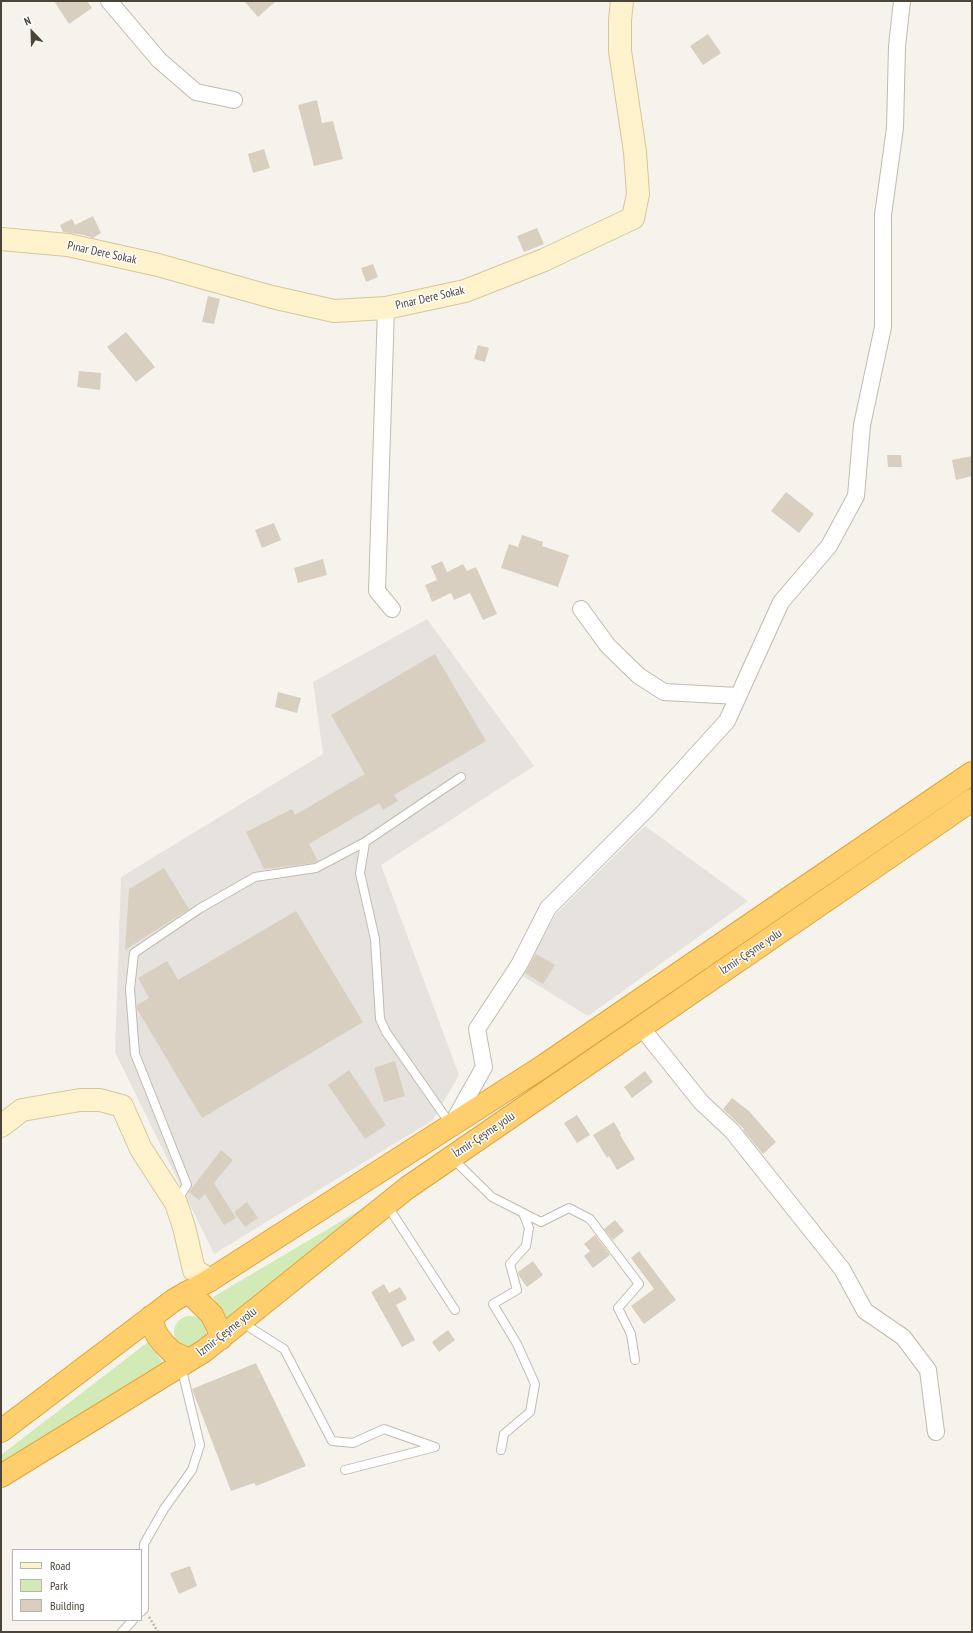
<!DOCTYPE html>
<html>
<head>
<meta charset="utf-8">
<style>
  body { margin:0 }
  #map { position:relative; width:973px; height:1633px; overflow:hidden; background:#f6f3ec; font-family:"PT Sans Narrow",sans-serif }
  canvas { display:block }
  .frame { position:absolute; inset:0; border:2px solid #4b4439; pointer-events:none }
  .legend { position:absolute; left:12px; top:1549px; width:130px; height:72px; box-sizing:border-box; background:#fff; border:1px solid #b7b4b0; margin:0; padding:5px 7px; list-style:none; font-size:12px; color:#4b4439 }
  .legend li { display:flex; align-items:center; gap:8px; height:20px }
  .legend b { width:20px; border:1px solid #b7b4b0 }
  .north { position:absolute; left:12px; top:12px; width:40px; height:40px; -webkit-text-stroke:3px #fff; paint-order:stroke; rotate:337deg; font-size:11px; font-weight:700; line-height:16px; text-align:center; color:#4b4439 }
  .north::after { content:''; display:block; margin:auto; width:14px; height:18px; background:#4b4439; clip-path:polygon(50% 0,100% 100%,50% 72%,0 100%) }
</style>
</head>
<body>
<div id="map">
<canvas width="973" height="1633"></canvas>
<div class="frame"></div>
<ul class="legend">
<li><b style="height:5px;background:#fff3cd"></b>Road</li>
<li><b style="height:11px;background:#d2eab5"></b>Park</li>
<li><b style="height:11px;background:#d8cfc1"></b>Building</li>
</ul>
<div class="north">N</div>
</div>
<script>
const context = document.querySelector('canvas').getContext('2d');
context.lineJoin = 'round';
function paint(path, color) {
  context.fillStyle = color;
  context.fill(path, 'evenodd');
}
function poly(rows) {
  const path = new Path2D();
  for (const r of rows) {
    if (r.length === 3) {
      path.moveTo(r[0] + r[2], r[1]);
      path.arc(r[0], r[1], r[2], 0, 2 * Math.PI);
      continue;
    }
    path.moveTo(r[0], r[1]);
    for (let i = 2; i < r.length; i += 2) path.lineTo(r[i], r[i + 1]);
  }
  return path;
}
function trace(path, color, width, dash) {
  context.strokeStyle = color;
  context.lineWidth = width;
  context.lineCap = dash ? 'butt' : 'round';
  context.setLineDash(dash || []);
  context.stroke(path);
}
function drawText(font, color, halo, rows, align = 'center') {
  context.font = font + ' "PT Sans Narrow",sans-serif';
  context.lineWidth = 3;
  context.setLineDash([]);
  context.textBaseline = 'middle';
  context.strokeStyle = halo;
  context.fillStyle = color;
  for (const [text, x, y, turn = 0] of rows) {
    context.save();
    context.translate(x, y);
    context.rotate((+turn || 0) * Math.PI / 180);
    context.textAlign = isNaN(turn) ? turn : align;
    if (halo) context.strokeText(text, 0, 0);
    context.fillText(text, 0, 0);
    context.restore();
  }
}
paint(poly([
  [427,619,534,766,381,865,459,1075,433,1120,214,1254,115,1052,121,877,323,754,313,682],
  [645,826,748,901,588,1016,521,975,556,914]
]), '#e6e2dd');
paint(poly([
  [421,1169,230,1325,213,1297,355,1213],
  [190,1332,16],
  [148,1342,166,1367,1,1465,1,1455]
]), '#d2eab5');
paint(poly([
  [54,1,87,1,92,8,69,24],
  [244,1,276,1,258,17],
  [708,34,721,53,703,65,690,46],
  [317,100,322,123,333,121,343,159,314,166,298,105],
  [264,149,270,168,253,173,248,154],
  [93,216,101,233,93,238,84,235,63,232,60,225,72,219,75,225],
  [537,228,544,244,524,252,517,236],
  [373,264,378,277,366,282,361,268],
  [208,296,220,299,214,324,202,322],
  [126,332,155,367,136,382,107,347],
  [478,345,489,348,485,362,474,359],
  [79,371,101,373,100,390,77,387],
  [887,455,901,455,902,467,888,467],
  [972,456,972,476,956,480,952,460],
  [786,492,814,514,799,533,771,511],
  [274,523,281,540,262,548,255,530],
  [522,535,543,542,542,546,569,555,558,587,501,568,509,544,518,547],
  [323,559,327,575,298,583,294,568],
  [442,561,447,572,463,564,467,571,476,567,497,614,483,620,470,593,454,600,451,593,432,602,425,585,437,580,431,566],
  [435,654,486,741,394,795,398,801,383,810,379,803,309,844,318,861,314,863,264,869,246,832,292,809,295,815,365,774,331,715],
  [278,692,301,698,297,713,275,707],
  [164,868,189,909,125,950,129,889],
  [296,911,363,1022,202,1118,137,1009,137,1005,149,998,138,978,167,961,178,980],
  [536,954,555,965,543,984,525,973],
  [395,1061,405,1096,384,1102,374,1068],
  [349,1070,386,1125,365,1139,328,1085],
  [645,1071,653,1082,632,1098,624,1087],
  [732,1098,749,1111,776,1142,763,1154,743,1130,744,1129,723,1109],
  [577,1115,590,1135,577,1143,564,1123],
  [614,1122,621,1134,620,1135,635,1159,617,1170,609,1156,607,1158,593,1135],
  [221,1150,233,1160,214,1183,236,1218,224,1225,205,1194,199,1200,189,1192],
  [247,1202,258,1218,245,1227,234,1212],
  [615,1220,624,1231,613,1240,604,1229],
  [595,1235,610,1255,593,1268,584,1256,590,1251,584,1244],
  [639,1251,676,1300,644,1324,631,1306,654,1289,631,1258],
  [533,1261,543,1275,527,1287,519,1276,518,1272],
  [384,1284,389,1293,400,1287,407,1299,396,1305,415,1340,402,1347,371,1292],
  [448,1330,455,1340,439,1352,432,1342],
  [256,1363,306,1466,256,1486,254,1483,231,1491,192,1389],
  [190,1566,197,1586,179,1594,170,1573]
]), '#d8cfc1');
const lane = poly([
  [451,1125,386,1032,380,1019,375,939,360,873,365,842,461,777],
  [452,1158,492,1197,541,1222,569,1208,590,1219,639,1284,618,1308,631,1334,635,1360],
  [177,1200,187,1185,135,1054,130,989,134,953,199,909,255,877,316,868,365,842],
  [387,1205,455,1310],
  [241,1322,284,1349,332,1441,353,1443,384,1429,435,1447,345,1470],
  [501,1450,504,1434,530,1412,535,1384,517,1344,493,1304,517,1290,510,1264,526,1246,529,1228,523,1213],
  [141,1612,144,1609,144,1544,164,1509,192,1470,200,1445,181,1366],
  [122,1632,133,1620]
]);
const street = poly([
  [109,1,159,60,196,92,234,100],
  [386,308,377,591,392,609],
  [581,609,608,646,639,676,664,692,738,696],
  [641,1027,701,1102,732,1131,842,1269,865,1311,903,1337,928,1370,936,1432],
  [452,1124,484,1067,477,1029,519,965,548,908,647,809,727,721,781,602,829,546,856,496,862,425,883,327,883,215,895,128,897,46,902,1]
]);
const secondary = poly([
  [1,239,68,245,158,265,272,297,334,311,386,308,465,291,544,260,633,218,638,194,635,152,620,51,620,20,622,1],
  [1,1126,22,1110,80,1100,100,1100,122,1106,141,1149,176,1203,184,1227,194,1270,210,1280]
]);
const highway = poly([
  [186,1293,195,1298,212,1315,219,1330,221,1338],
  [151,1317,153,1326,157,1335,164,1344,172,1352,189,1360],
  [1,1431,174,1300,210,1280,545,1065,972,773],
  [1,1476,204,1351,407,1188,972,800]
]);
trace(lane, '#c2bbae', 10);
trace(street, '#c2bbae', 18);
trace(secondary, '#d6c79b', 24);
trace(highway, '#e0a43c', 24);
trace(poly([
  [149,1617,158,1632]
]), '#c4b79f', 2.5, [2, 2]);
trace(lane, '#fff', 8);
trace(street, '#fff', 16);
trace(secondary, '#fff3cd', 22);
trace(highway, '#ffcf6e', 22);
drawText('12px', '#4b4439', '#fff', [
  ["Pınar Dere Sokak",102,253,12],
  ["Pınar Dere Sokak",430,298,-13],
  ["İzmir-Çeşme yolu",751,952,-34],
  ["İzmir-Çeşme yolu",484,1135,-34],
  ["İzmir-Çeşme yolu",227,1332,-38]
]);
</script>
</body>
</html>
